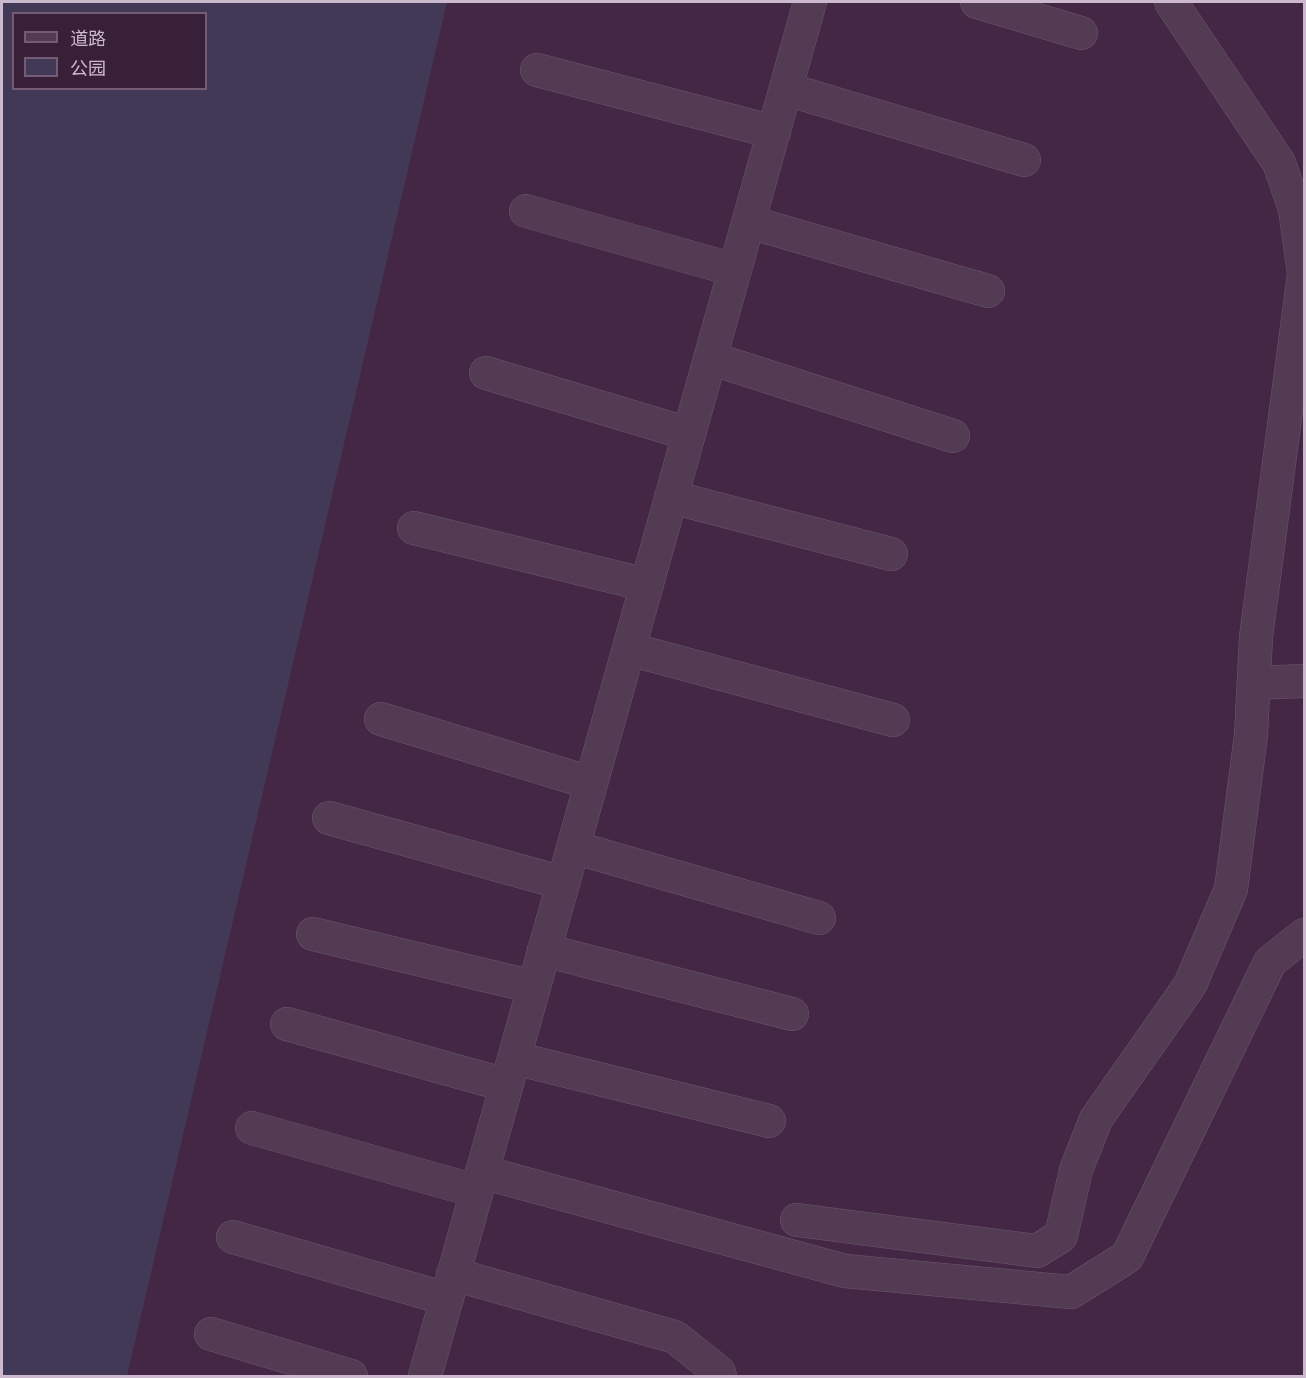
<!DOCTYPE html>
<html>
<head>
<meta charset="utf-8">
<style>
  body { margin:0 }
  #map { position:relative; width:1306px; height:1378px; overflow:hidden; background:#432744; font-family:Lato,"Noto Sans SC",sans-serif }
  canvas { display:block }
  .frame { position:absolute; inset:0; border:3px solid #cdb9cd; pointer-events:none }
  .legend { position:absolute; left:12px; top:12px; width:195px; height:78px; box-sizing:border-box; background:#392039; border:2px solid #745d74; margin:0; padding:8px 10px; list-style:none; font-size:18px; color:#cdb9cd }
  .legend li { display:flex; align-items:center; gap:12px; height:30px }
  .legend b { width:30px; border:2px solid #745d74 }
</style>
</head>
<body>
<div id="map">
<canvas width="1306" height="1378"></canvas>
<div class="frame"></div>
<ul class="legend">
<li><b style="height:8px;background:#533b54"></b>道路</li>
<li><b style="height:16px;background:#413955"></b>公园</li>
</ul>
</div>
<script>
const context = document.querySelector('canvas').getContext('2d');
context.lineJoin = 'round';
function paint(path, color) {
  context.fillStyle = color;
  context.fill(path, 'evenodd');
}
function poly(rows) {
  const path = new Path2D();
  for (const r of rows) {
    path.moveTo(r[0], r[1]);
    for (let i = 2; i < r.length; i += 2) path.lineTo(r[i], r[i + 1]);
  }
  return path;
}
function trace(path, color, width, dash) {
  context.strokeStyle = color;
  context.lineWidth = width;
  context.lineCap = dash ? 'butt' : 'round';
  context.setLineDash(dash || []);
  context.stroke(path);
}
paint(poly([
  [2,2,447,2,127,1376,2,1376],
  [14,14,206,14,206,88,14,88]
]), '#413955');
const minor = poly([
  [977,2,1081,33],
  [537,70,774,132],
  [786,89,1024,160],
  [526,211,735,270],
  [749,222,988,291],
  [710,358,953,436],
  [486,373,689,434],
  [671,497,891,554],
  [414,528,647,585],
  [629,649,893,720],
  [1254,683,1304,681],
  [381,719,591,783],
  [329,818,563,883],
  [573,847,819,918],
  [313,934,534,987],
  [544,950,792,1014],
  [287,1024,506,1085],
  [514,1058,769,1121],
  [252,1128,476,1191],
  [482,1172,845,1271,1071,1292,1127,1257,1270,962,1304,935],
  [797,1220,1037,1251,1061,1236,1076,1170,1096,1119,1190,985,1231,889,1251,735,1256,637,1304,274,1295,209,1279,163,1171,2],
  [233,1237,447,1299],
  [453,1274,675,1337,719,1372,720,1376],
  [211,1334,351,1376],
  [425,1376,810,2]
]);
trace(minor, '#6d576e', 34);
trace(minor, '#533b54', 33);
</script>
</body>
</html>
